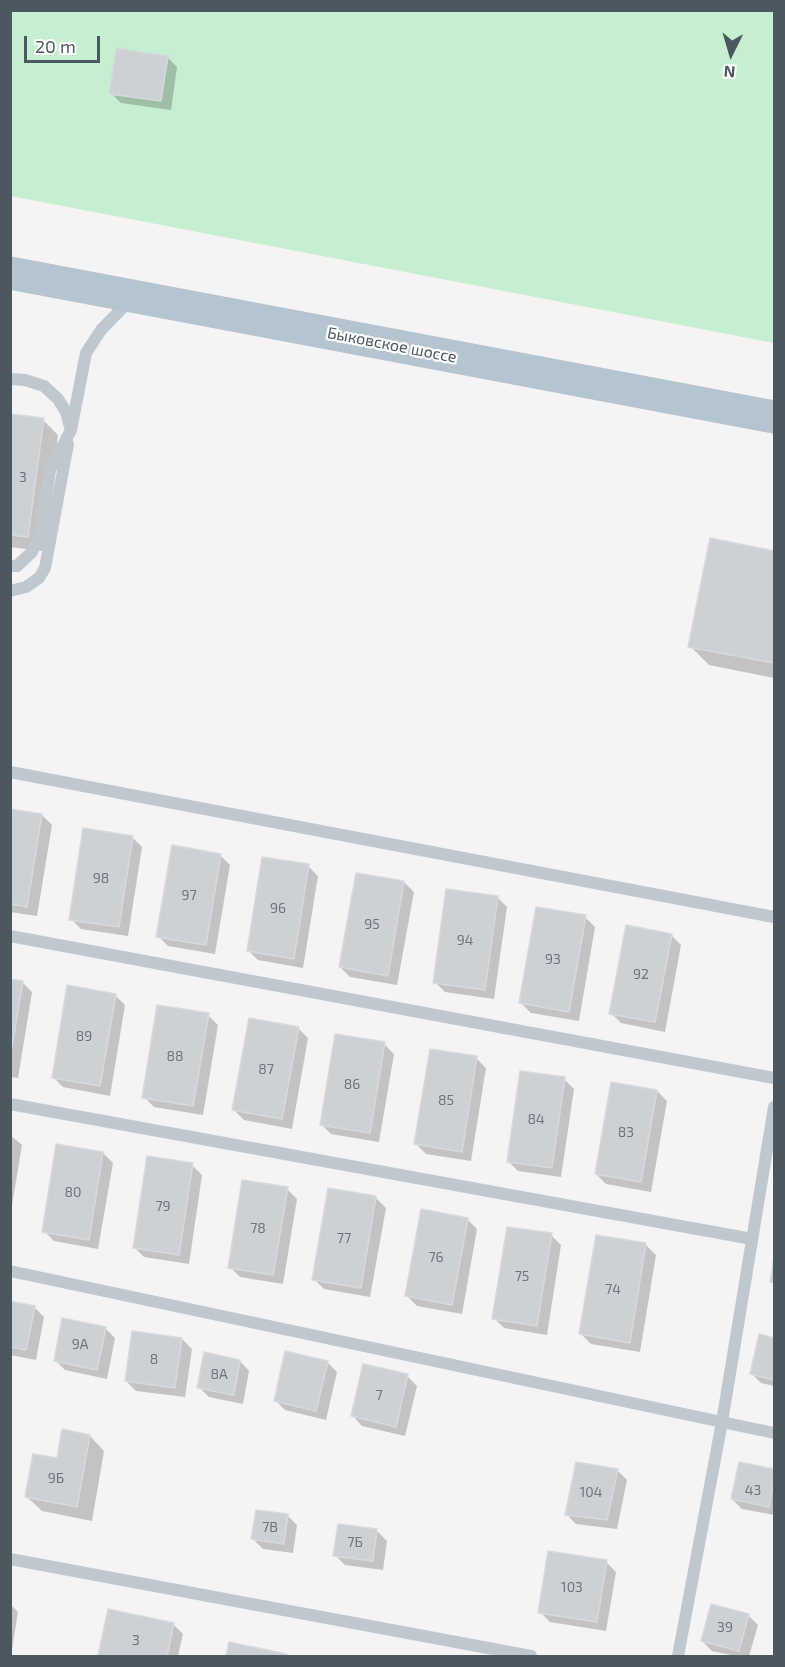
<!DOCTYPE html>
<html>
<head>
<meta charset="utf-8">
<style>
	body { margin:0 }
	#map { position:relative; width:785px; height:1667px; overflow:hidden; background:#f5f3f3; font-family:"Exo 2",sans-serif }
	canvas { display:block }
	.frame { position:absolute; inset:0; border:12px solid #4b585f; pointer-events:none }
	.north { position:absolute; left:701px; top:24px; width:60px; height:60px; -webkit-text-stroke:4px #fff; paint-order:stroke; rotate:185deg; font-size:16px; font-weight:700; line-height:24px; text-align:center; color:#4b585f }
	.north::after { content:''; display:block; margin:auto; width:21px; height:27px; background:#4b585f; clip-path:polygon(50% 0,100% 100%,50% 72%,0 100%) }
	.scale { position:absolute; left:24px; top:36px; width:76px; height:27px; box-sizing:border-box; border:3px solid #4b585f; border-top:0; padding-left:8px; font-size:18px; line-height:21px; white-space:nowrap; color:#4b585f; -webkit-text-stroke:4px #fff; paint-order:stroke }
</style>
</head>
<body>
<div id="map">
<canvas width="785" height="1667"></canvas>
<div class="frame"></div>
<div class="north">N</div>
<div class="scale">20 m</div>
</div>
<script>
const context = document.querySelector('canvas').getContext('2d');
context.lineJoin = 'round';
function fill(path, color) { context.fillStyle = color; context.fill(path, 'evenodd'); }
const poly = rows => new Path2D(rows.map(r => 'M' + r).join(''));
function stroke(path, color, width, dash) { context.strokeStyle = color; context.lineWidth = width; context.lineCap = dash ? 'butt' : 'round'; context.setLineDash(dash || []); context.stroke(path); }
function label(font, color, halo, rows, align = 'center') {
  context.font = font + ' "Exo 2",sans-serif'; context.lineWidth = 4.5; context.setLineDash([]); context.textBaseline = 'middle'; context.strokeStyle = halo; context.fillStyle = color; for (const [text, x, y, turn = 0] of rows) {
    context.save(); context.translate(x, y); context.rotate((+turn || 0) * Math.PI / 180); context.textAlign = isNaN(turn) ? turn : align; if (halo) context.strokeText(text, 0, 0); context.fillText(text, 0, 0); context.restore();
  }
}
fill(poly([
	[10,11,774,11,774,343,11,196]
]), '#c6eed0');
fill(poly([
	[167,57,177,67,171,110,121,103,111,93],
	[10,416,43,420,58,435,43,551,10,547],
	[711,540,774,552,774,678,709,665,690,646],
	[10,810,42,815,52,825,37,916,10,912],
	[132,837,142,847,128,936,81,929,71,919],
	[220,855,230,865,215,954,168,946,158,936],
	[308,866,318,876,303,968,258,960,248,950],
	[357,874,404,882,414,892,397,985,350,977,340,967],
	[497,897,507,907,494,999,445,992,435,982],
	[585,917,595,927,579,1021,531,1013,521,1003],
	[671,935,681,945,665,1032,621,1023,611,1013],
	[10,980,22,982,32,992,18,1078,10,1077],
	[115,995,125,1005,110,1096,63,1087,53,1077],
	[208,1015,218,1025,203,1115,154,1107,144,1097],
	[298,1028,308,1038,292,1129,244,1120,234,1110],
	[384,1044,394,1054,379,1142,331,1134,321,1124],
	[476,1058,486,1068,471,1161,426,1154,416,1144],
	[564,1079,574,1089,561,1177,518,1171,508,1161],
	[657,1091,667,1101,651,1192,606,1184,596,1174],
	[10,1135,22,1145,10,1217],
	[103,1153,113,1163,98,1249,54,1241,44,1231],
	[192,1165,202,1175,189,1264,144,1257,134,1247],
	[287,1189,297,1199,283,1284,240,1277,230,1267],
	[376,1198,386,1208,370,1297,324,1289,314,1279],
	[467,1219,477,1229,462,1314,417,1306,407,1296],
	[551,1235,561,1245,547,1335,504,1328,494,1318],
	[597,1237,646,1245,656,1255,640,1352,591,1344,581,1334],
	[10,1303,34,1307,44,1317,36,1360,10,1355],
	[105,1328,115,1338,107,1379,65,1370,55,1360],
	[760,1336,774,1339,774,1386,761,1383,751,1373],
	[182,1339,192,1349,185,1397,136,1391,126,1381],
	[240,1361,249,1371,243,1404,209,1397,199,1387],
	[327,1362,337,1372,326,1420,285,1410,275,1400],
	[407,1376,417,1386,405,1436,362,1426,353,1416],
	[90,1436,104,1451,92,1521,42,1511,27,1497],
	[740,1464,774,1471,774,1515,742,1509,732,1499],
	[617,1470,627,1480,617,1529,576,1524,566,1514],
	[287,1515,297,1525,293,1553,263,1549,253,1539],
	[377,1531,387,1541,383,1570,345,1565,335,1555],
	[606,1562,616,1572,606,1631,550,1622,540,1612],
	[10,1604,18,1612,11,1656,10,1656],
	[109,1611,173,1624,183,1634,178,1656,100,1656],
	[748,1615,758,1625,749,1656,735,1656,712,1651,702,1641],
	[230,1644,286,1655,287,1656,227,1656]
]), '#0003');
const building = poly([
	[116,48,168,56,161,101,109,94,116,48],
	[10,414,44,418,28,537,10,535,10,414],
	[710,538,774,551,774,663,688,647,710,538],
	[10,809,42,814,27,907,10,904,10,809],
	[83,828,133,836,119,927,69,920,83,828],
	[172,845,221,854,206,945,156,937,172,845],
	[262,857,309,864,294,959,247,951,262,857],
	[356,873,404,881,388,976,339,967,356,873],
	[446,889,498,896,485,990,433,983,446,889],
	[536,907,586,915,569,1012,519,1003,536,907],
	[626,925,672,934,655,1022,609,1014,626,925],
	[10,979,23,981,10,1058,10,979],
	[67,985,116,994,100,1086,52,1078,67,985],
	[157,1005,209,1013,193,1106,142,1098,157,1005],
	[249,1018,299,1027,282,1119,232,1110,249,1018],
	[335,1034,385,1042,370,1133,320,1125,335,1034],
	[430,1049,477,1056,462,1152,414,1144,430,1049],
	[520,1071,565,1077,552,1168,507,1162,520,1071],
	[611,1082,657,1090,641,1182,595,1174,611,1082],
	[56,1144,103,1152,89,1240,42,1232,56,1144],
	[147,1156,193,1163,179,1255,133,1248,147,1156],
	[242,1180,288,1187,273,1275,228,1268,242,1180],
	[328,1188,376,1196,361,1288,312,1280,328,1188],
	[421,1209,468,1218,452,1305,405,1296,421,1209],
	[507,1227,552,1233,537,1326,492,1319,507,1227],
	[596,1235,646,1243,630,1343,579,1334,596,1235],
	[774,1258,774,1283,770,1282,774,1258],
	[10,1301,35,1306,26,1350,10,1347,10,1301],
	[62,1318,106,1327,97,1370,54,1361,62,1318],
	[132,1331,182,1338,175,1388,125,1381,132,1331],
	[759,1334,774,1338,774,1380,750,1374,759,1334],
	[285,1351,328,1361,316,1411,274,1401,285,1351],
	[204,1352,240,1360,234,1395,197,1388,204,1352],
	[363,1364,408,1374,396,1427,351,1416,363,1364],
	[62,1429,90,1435,77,1507,25,1497,33,1454,57,1458,62,1429],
	[576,1462,618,1469,607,1520,565,1515,576,1462],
	[739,1462,774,1469,774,1480,769,1507,731,1499,739,1462],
	[256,1510,288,1514,284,1544,251,1539,256,1510],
	[338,1524,377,1529,373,1561,333,1556,338,1524],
	[548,1551,607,1560,597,1622,538,1613,548,1551],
	[711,1604,749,1614,739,1651,701,1641,711,1604],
	[108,1609,174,1623,167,1656,98,1656,108,1609],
	[229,1642,287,1654,286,1656,226,1656,229,1642]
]);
fill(building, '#cdd0d4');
stroke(building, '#d7dadd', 1.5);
stroke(poly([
	[10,379,25,380,44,386,58,399,66,412,70,427],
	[10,566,17,566,32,552,41,531,50,470,71,430,86,353,101,330,131,299],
	[10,591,26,587,39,578,45,568,68,444],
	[10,772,774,917],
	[10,936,774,1078],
	[10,1104,752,1239],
	[10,1271,722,1422,774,1107],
	[10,1559,531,1656],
	[678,1656,722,1422,774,1433]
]), '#bfc8ce', 12);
stroke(poly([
	[10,273,774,417]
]), '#b5c5cf', 33);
label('14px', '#6c767c', null, [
	["3",23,477],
	["98",101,878],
	["97",189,895],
	["96",278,908],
	["95",372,924],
	["94",465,940],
	["93",553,959],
	["92",641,974],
	["89",84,1036],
	["88",175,1056],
	["87",266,1069],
	["86",352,1084],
	["85",446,1100],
	["84",536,1119],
	["83",626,1132],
	["80",73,1192],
	["79",163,1206],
	["78",258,1228],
	["77",344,1238],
	["76",436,1257],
	["75",522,1276],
	["74",613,1289],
	["9А",80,1344],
	["8",154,1359],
	["8А",219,1374],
	["7",379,1395],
	["9Б",56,1478],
	["43",753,1490],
	["104",591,1492],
	["7В",270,1527],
	["7Б",355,1542],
	["103",572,1587],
	["39",725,1627],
	["3",136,1640]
]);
label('16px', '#4b585f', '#fff', [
	["Быковское шоссе",392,345,11]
]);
</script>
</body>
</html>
